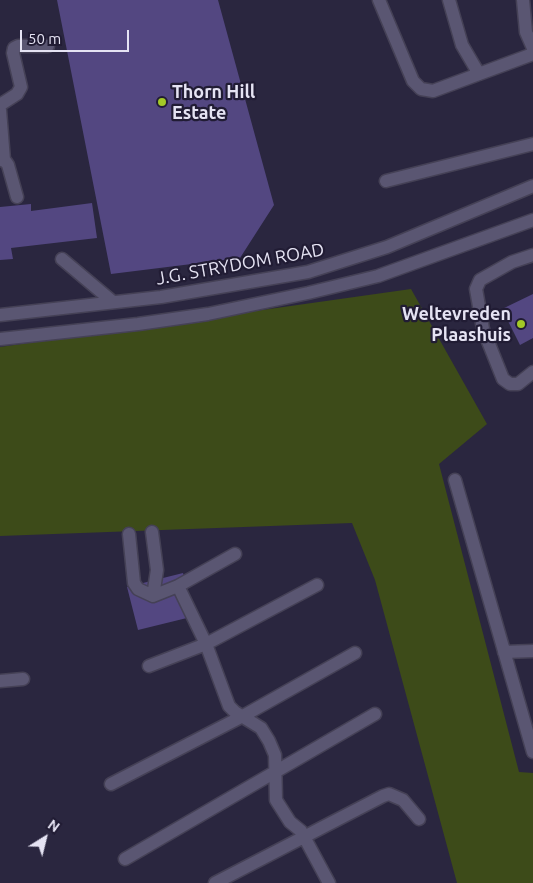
<!DOCTYPE html>
<html>
<head>
<meta charset="utf-8">
<style>
	body { margin:0 }
	#map { position:relative; width:533px; height:883px; overflow:hidden; background:#2a263f; font-family:Ubuntu,sans-serif }
	canvas { display:block }
	.north { position:absolute; left:20px; top:813px; width:50px; height:50px; -webkit-text-stroke:4px #211c34; paint-order:stroke; rotate:36deg; font-size:14px; font-weight:700; line-height:20px; text-align:center; color:#e5e3f3 }
	.north::after { content:''; display:block; margin:auto; width:18px; height:22px; background:#e5e3f3; clip-path:polygon(50% 0,100% 100%,50% 72%,0 100%) }
	.scale { position:absolute; left:20px; top:30px; width:109px; height:22px; box-sizing:border-box; border:2px solid #e5e3f3; border-top:0; padding-left:6px; font-size:15px; line-height:18px; white-space:nowrap; color:#e5e3f3; -webkit-text-stroke:4px #211c34; paint-order:stroke }
</style>
</head>
<body>
<div id="map">
<canvas width="533" height="883"></canvas>
<div class="north">N</div>
<div class="scale">50 m</div>
</div>
<script>
const context = document.querySelector('canvas').getContext('2d');
context.lineJoin = 'round';
function fill(path, color) { context.fillStyle = color; context.fill(path, 'evenodd'); }
const poly = rows => new Path2D(rows.map(r => 'M' + r).join(''));
function stroke(path, color, width, dash) { context.strokeStyle = color; context.lineWidth = width; context.lineCap = dash ? 'butt' : 'round'; context.setLineDash(dash || []); context.stroke(path); }
function label(font, color, halo, rows, align = 'center') {
  context.font = font + ' Ubuntu,sans-serif'; context.lineWidth = 4.5; context.setLineDash([]); context.textBaseline = 'middle'; context.strokeStyle = halo; context.fillStyle = color; for (const [text, x, y, turn = 0] of rows) {
    context.save(); context.translate(x, y); context.rotate((+turn || 0) * Math.PI / 180); context.textAlign = isNaN(turn) ? turn : align; if (halo) context.strokeText(text, 0, 0); context.fillText(text, 0, 0); context.restore();
  }
}
fill(poly([
	[411,289,487,424,439,464,519,772,533,773,533,883,457,883,375,580,352,523,0,536,0,347]
]), '#3d4b19');
fill(poly([
	[57,0,218,0,274,205,240,258,111,274],
	[92,203,97,238,11,248,13,259,0,260,0,207,31,204,31,211],
	[533,294,533,338,520,345,502,309],
	[183,573,195,616,138,630,127,587]
]), '#534781');
const minor = poly([
	[379,0,413,81,421,89,433,91,533,54],
	[449,0,462,45,479,74],
	[523,0,526,32,533,48],
	[0,105,17,94,21,87,13,53,14,48,18,46,48,46],
	[0,110,4,160],
	[0,159,6,162,8,165,17,197],
	[386,181,533,144],
	[533,255,512,262,480,280,476,289,483,329,503,379,510,384,518,384,533,372],
	[62,259,113,302],
	[0,315,161,297,308,272,387,247,533,186],
	[0,339,138,324,208,314,308,293,378,276,533,220],
	[455,480,533,752],
	[152,532,157,570,153,596],
	[129,534,134,583,138,589,153,596,178,586,235,554],
	[178,586,206,644,229,706,235,712,261,728,269,741,275,755,276,800,290,822,301,831,329,883],
	[504,652,533,651],
	[149,666,206,644,317,585],
	[0,681,23,679],
	[111,784,243,716,355,653],
	[125,859,375,714],
	[215,883,383,796,389,794,403,800,419,819]
]);
stroke(minor, '#454156', 15);
stroke(minor, '#5a5672', 12);
for (const [x, y, r, color] of [
	[162,102,5,"#a3c927"],
	[521,324,5,"#a3c927"]
]) { const dot = new Path2D(); dot.arc(x, y, r, 0, 2 * Math.PI); context.fillStyle = color; context.fill(dot); stroke(dot, '#211c34', 2); }
label('bold 18px', '#e5e3f3', '#211c34', [
	["Thorn Hill",172,92],
	["Estate",172,113],
	["Weltevreden",511,314,"right"],
	["Plaashuis",511,335,"right"]
], 'left');
label('18px', '#e5e3f3', '#211c34', [
	["J.G. STRYDOM ROAD",240,264,-10]
]);
</script>
</body>
</html>
